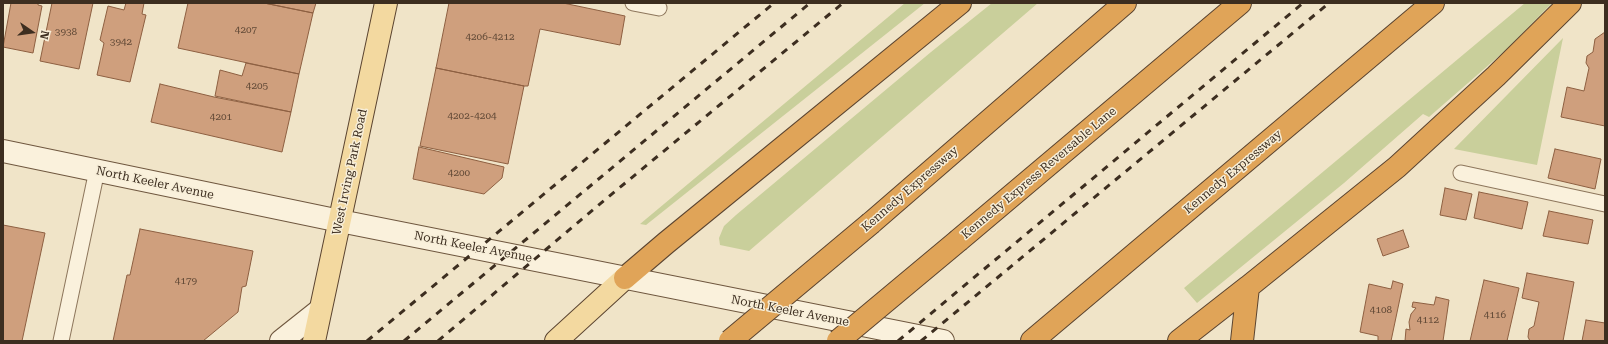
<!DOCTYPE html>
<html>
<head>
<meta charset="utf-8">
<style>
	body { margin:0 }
	#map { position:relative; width:1608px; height:344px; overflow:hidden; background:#f0e4c8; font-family:"Roboto Serif",serif }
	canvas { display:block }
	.frame { position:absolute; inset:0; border:4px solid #3d2e20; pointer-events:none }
	.north { position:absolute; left:12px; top:12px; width:40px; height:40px; -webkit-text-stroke:3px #f7eed8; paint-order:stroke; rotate:103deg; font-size:11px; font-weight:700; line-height:16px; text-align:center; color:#3d2e20 }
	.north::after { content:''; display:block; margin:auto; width:14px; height:18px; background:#3d2e20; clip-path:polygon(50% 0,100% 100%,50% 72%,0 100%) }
</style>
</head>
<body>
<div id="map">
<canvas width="1608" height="344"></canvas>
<div class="frame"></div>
<div class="north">N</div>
</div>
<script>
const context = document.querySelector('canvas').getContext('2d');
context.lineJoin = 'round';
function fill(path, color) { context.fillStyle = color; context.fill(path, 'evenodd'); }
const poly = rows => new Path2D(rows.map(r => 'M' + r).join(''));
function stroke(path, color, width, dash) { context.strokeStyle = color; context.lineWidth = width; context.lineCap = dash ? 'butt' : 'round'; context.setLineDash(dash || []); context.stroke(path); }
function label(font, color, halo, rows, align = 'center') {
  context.font = font + ' "Roboto Serif",serif'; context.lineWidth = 3; context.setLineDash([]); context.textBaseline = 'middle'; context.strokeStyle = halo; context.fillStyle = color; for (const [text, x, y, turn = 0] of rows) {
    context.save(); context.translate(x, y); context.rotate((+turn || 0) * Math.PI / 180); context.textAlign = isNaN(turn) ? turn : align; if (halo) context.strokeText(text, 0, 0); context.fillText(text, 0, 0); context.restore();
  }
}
fill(poly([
	[905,3,925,3,646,225,640,224],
	[992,3,1038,3,749,251,720,245,719,238,724,226,736,215,931,52],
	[1525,3,1552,3,1507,49,1429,117,1423,114,1344,183,1197,303,1184,288],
	[1563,38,1537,165,1454,149]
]), '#c9cf9b');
const building = poly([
	[11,3,38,3,38,5,42,6,33,53,3,47,11,3],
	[52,3,93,3,79,69,40,61,52,3],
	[126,3,144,3,142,14,146,15,130,82,97,75,104,43,100,40,108,6,124,10,126,3],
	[188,3,264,3,313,13,299,74,178,48,188,3],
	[264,3,316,3,313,13,264,3],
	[449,3,563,3,625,16,620,45,540,29,528,86,524,86,436,68,449,3],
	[1605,32,1605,126,1561,117,1567,87,1584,91,1589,68,1586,63,1587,56,1593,52,1595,39,1605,32],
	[246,63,299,74,291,112,215,96,220,70,242,76,246,63],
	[436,68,524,86,508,164,420,146,436,68],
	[160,84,214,97,291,112,282,152,151,122,160,84],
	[419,147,504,167,502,178,484,194,413,179,419,147],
	[1555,149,1601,159,1595,189,1548,178,1555,149],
	[1445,188,1472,194,1466,220,1440,215,1445,188],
	[1479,192,1528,202,1522,229,1474,218,1479,192],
	[1549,211,1593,220,1588,244,1543,236,1549,211],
	[3,225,45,233,22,341,3,341,3,225],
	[140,229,253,251,246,286,242,287,238,312,203,341,113,341,127,275,130,275,140,229],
	[1403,230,1409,247,1383,256,1377,239,1403,230],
	[1527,273,1574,282,1563,341,1530,341,1528,337,1529,329,1534,326,1539,302,1522,298,1527,273],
	[1484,280,1519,288,1507,341,1470,341,1484,280],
	[1393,281,1403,284,1391,341,1378,341,1378,336,1360,332,1369,284,1391,289,1393,281],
	[1436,297,1449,300,1443,341,1405,341,1406,329,1410,330,1409,322,1411,314,1416,308,1412,307,1413,302,1434,305,1436,297],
	[1586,320,1605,323,1605,341,1582,341,1586,320]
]);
fill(building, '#cf9f7d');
stroke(building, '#8d5f41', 1);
const lane = poly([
	[633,3,659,8],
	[1461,173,1605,204],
	[61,341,97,170]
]);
const secondary = poly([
	[3,151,340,221,943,341],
	[281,341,320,310]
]);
const primary = poly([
	[314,341,386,3],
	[556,341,625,278]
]);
const highway = poly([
	[871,223,1125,3],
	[959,240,1240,3],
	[625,278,666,243,960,3],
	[1032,341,1433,3],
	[1179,341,1248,287],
	[1242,341,1248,287,1397,167,1496,76,1570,3]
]);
stroke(lane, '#8d765c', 17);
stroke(secondary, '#6f573f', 24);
stroke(primary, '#5b4430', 24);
stroke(highway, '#5b4430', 24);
stroke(lane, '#faf1dc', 15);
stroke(secondary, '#faf1dc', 22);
stroke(primary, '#f3d9a0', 22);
stroke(highway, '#e0a458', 22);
stroke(poly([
	[367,341,774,3],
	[404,341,810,3],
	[438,341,595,208,843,3],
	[898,341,1303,3],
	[921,341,1329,3]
]), '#3d2e20', 3, [7, 7]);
const highwayBridge = poly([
	[730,341,871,223],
	[838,341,959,240]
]);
stroke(highwayBridge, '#5b4430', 24, []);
stroke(highwayBridge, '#e0a458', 22);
label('10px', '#624a37', null, [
	["4207",246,30],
	["3938",66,32],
	["4206-4212",490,37],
	["3942",121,42],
	["4205",257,86],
	["4202-4204",472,116],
	["4201",221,117],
	["4200",459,173],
	["4179",186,281],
	["4108",1381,310],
	["4116",1495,315],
	["4112",1428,320]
]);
label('12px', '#3d2e20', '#f7eed8', [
	["West Irving Park Road",350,172,-78],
	["Kennedy Expressway",1233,172,-40],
	["Kennedy Express Reversable Lane",1039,173,-40],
	["North Keeler Avenue",155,183,12],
	["Kennedy Expressway",910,189,-41],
	["North Keeler Avenue",473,247,11],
	["North Keeler Avenue",790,311,11]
]);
</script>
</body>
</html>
